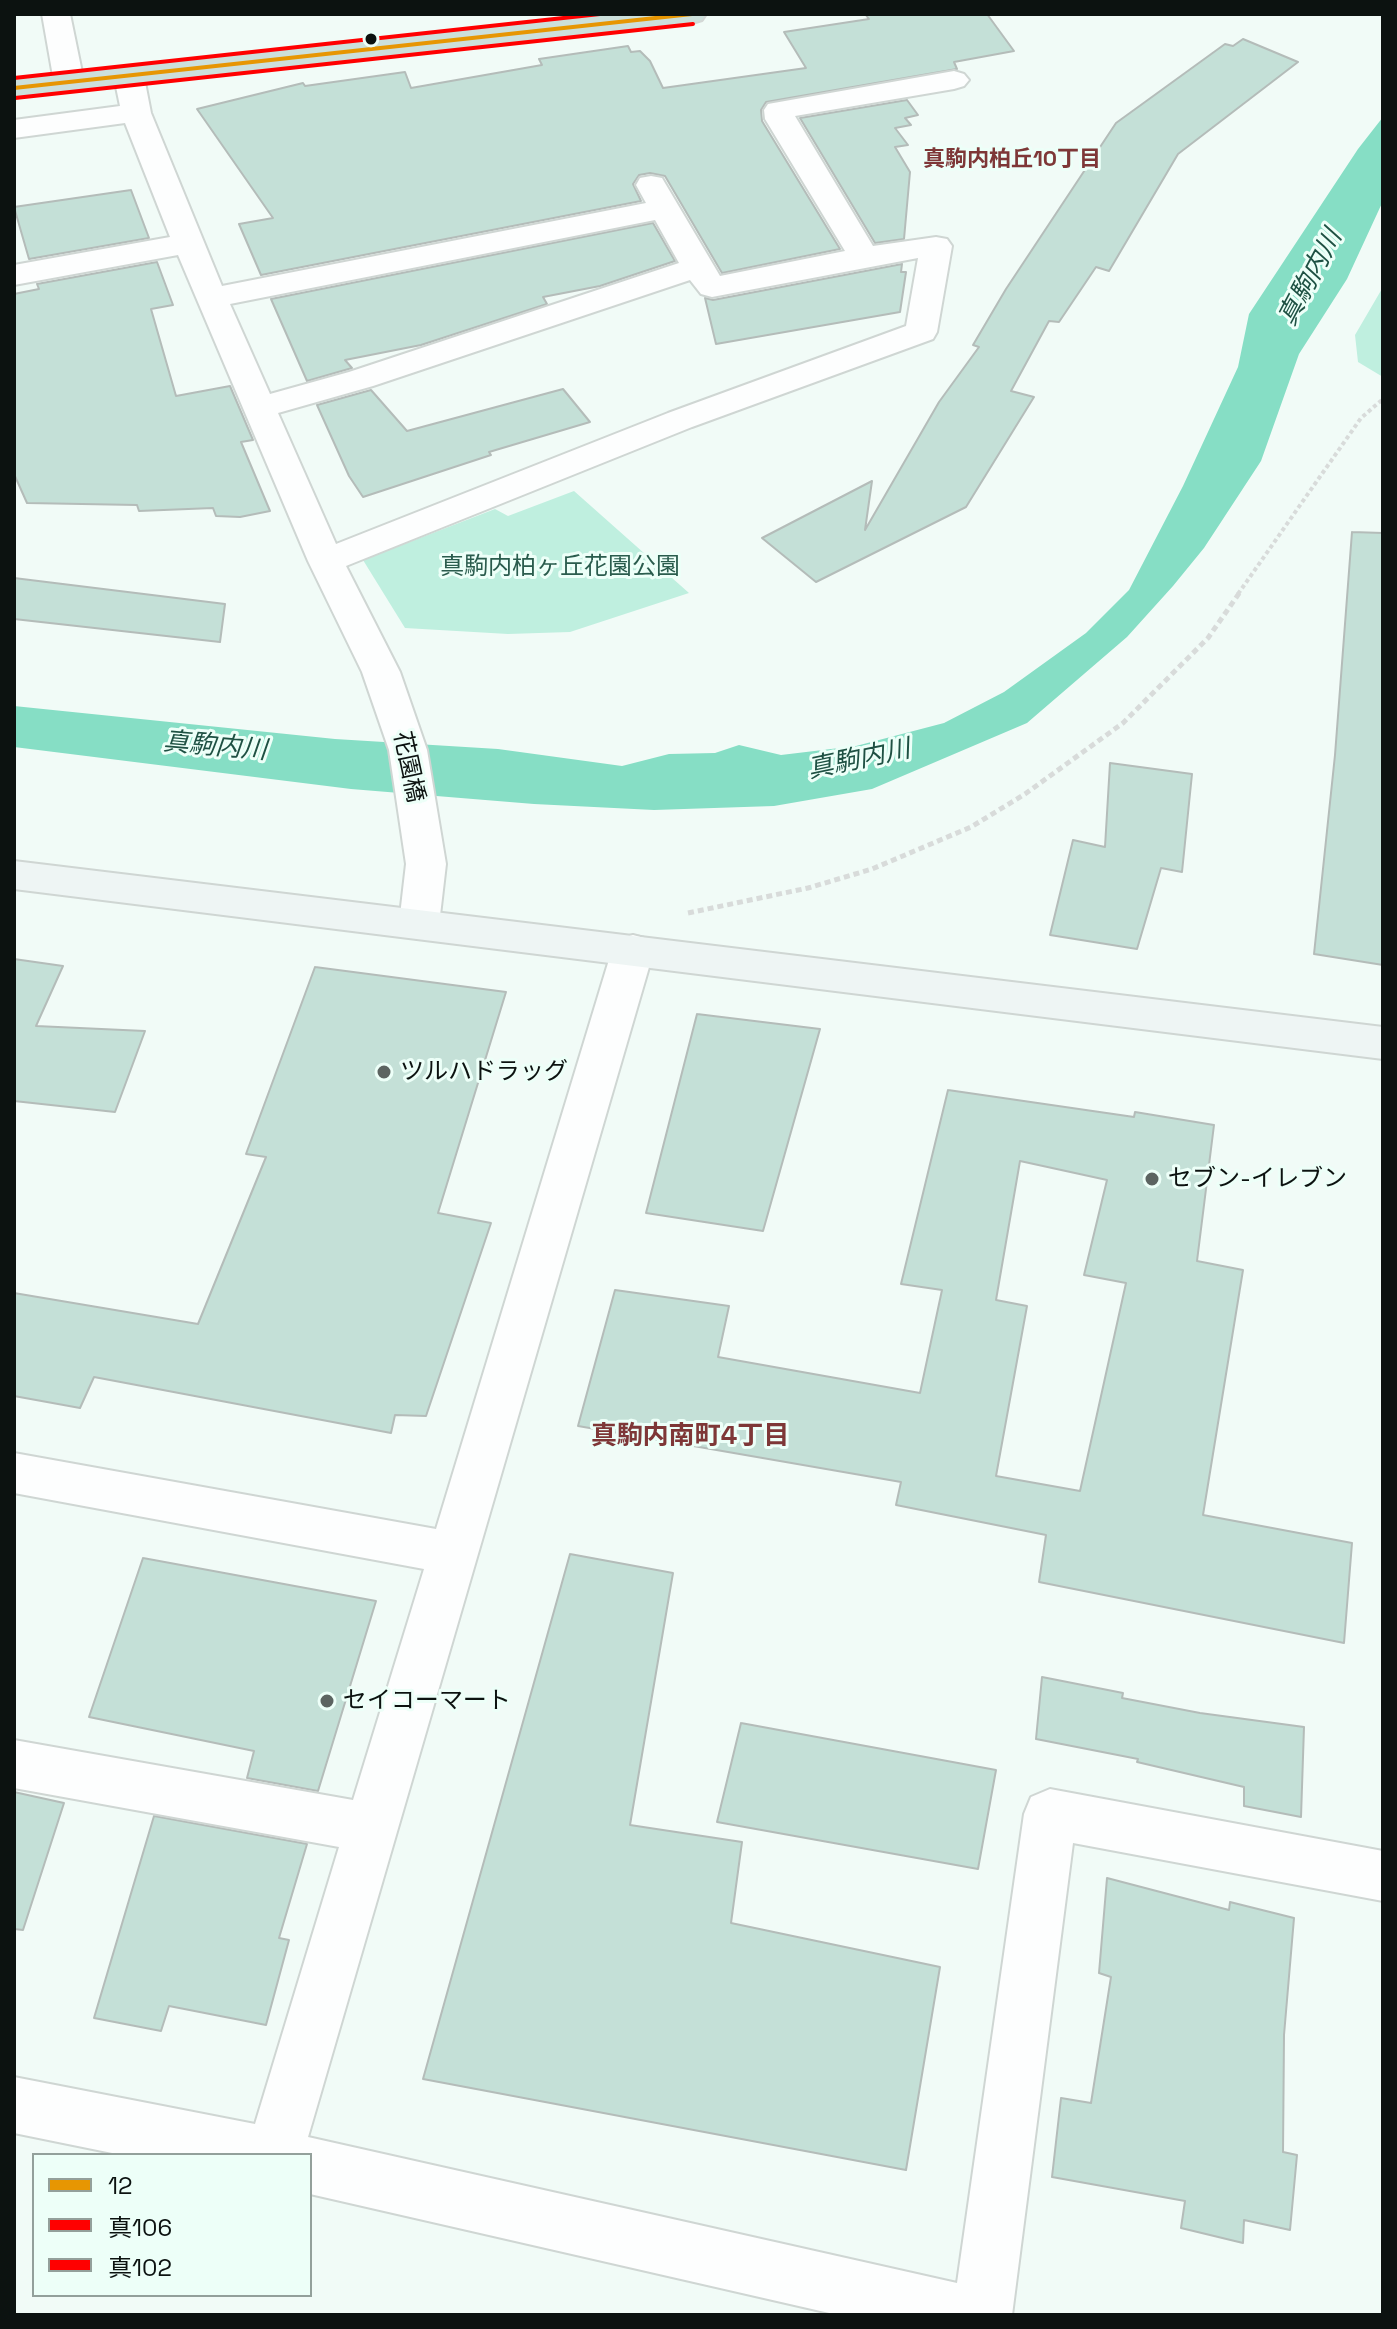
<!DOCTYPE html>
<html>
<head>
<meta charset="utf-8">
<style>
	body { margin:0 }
	#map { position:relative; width:1397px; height:2329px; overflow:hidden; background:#f1fbf7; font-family:"Space Grotesk","Noto Sans JP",sans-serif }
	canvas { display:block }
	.frame { position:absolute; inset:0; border:16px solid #0c1210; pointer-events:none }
	.legend { position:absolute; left:32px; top:2153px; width:280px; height:144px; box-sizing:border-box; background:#edfff8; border:2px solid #93a09b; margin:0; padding:10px 14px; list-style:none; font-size:24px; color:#0c1210 }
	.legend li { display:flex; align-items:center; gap:16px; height:40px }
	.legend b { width:40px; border:2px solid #93a09b }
</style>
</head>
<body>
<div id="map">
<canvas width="1397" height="2329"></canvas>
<div class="frame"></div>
<ul class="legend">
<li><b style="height:10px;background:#e79602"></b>12</li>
<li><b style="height:10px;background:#f00"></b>真106</li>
<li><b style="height:10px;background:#f00"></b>真102</li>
</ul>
</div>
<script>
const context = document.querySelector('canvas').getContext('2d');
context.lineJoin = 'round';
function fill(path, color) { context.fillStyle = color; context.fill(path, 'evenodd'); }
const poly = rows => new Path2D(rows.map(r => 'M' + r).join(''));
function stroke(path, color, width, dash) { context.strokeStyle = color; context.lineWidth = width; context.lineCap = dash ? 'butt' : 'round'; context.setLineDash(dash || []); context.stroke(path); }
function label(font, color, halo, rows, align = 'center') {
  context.font = font + ' "Space Grotesk","Noto Sans JP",sans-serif'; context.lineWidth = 6; context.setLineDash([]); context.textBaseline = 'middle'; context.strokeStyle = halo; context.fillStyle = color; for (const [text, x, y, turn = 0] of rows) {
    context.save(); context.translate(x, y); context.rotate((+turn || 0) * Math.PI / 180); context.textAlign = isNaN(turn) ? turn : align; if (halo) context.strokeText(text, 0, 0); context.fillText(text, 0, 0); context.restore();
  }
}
fill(poly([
	[1383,287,1383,377,1358,362,1355,335],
	[574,491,689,593,570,632,508,634,405,628,363,560,495,509,508,516]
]), '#bfefdf');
fill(poly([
	[1383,117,1383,201,1347,279,1299,354,1261,461,1204,548,1173,586,1127,637,1027,723,872,789,774,806,654,810,534,804,351,789,14,747,14,706,335,739,498,749,622,766,669,754,715,753,739,745,781,755,856,746,944,723,1004,692,1086,633,1129,590,1183,486,1238,367,1249,314,1358,149]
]), '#86dec5');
const building = poly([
	[865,14,987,14,1014,51,954,62,957,69,766,102,761,110,762,121,840,249,722,273,665,176,650,173,639,175,633,184,641,201,261,275,239,224,273,218,197,109,303,83,305,86,405,72,411,88,542,65,539,59,628,46,631,52,640,51,650,61,663,88,806,68,784,32,869,19,865,14],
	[1243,39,1298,62,1178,154,1109,271,1096,267,1059,322,1049,321,1011,391,1034,397,966,507,816,582,762,538,872,481,865,530,939,402,979,347,973,345,1006,289,1116,123,1225,44,1233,46,1243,39],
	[907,100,918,115,905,118,911,125,895,128,908,145,895,147,910,172,904,239,875,243,800,118,907,100],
	[131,190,149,238,29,259,14,207,131,190],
	[653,223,675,261,600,286,543,297,547,304,421,345,345,360,352,368,307,381,271,299,653,223],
	[157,262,173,305,151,309,176,396,230,386,253,440,241,442,270,511,240,517,216,516,213,508,139,511,137,505,27,503,14,474,14,294,39,289,37,284,157,262],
	[902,264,901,272,906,272,900,312,716,344,705,298,713,300,902,264],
	[563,389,590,422,489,452,491,455,363,497,349,476,317,405,371,390,407,431,563,389],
	[1352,532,1383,533,1383,965,1314,954,1335,755,1352,532],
	[14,578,225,604,220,642,14,619,14,578],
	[1110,763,1192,774,1182,872,1161,868,1137,949,1050,935,1073,840,1105,847,1110,763],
	[14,959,63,966,36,1026,145,1031,115,1112,14,1101,14,959],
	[315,967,506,992,438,1213,491,1223,426,1416,395,1415,391,1433,94,1377,80,1408,14,1396,14,1293,198,1324,266,1157,246,1154,315,967],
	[697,1014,820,1029,763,1231,646,1213,697,1014],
	[948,1090,1134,1117,1135,1112,1214,1125,1197,1261,1243,1270,1203,1515,1352,1543,1344,1643,1039,1582,1046,1535,896,1505,901,1482,578,1426,615,1290,729,1306,718,1357,920,1393,942,1290,901,1284,948,1090],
	[1020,1161,1107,1180,1084,1275,1126,1283,1080,1491,996,1476,1027,1306,996,1300,1020,1161],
	[570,1554,673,1573,630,1825,742,1842,731,1923,940,1967,906,2170,423,2079,570,1554],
	[143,1558,376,1601,318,1791,247,1778,254,1751,89,1717,143,1558],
	[1042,1677,1123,1693,1122,1698,1200,1713,1304,1727,1301,1817,1244,1806,1244,1787,1137,1762,1138,1759,1036,1739,1042,1677],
	[741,1723,996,1770,978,1869,717,1822,741,1723],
	[14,1792,64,1803,23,1930,14,1929,14,1792],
	[154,1816,307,1844,279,1938,289,1940,266,2025,169,2006,161,2031,94,2018,154,1816],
	[1107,1878,1229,1910,1230,1902,1294,1918,1284,2035,1283,2152,1297,2155,1290,2230,1244,2220,1243,2243,1181,2228,1185,2201,1052,2177,1061,2098,1091,2103,1111,1977,1099,1973,1107,1878]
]);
fill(building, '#c4e0d7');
stroke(building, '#b4bcb9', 2);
const street = poly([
	[42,14,70,14,84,82,79,88,69,91,59,88,54,82,42,14],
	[129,68,139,71,144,77,151,113,222,286,646,203,636,185,640,178,651,176,662,178,720,276,845,251,765,119,764,110,768,104,954,71,964,74,969,80,964,86,954,89,795,116,873,246,936,237,947,239,952,246,937,332,933,339,692,427,346,566,400,672,427,750,446,864,439,924,433,934,419,939,405,934,399,924,406,864,389,750,362,672,308,561,178,255,14,285,14,265,170,237,125,123,14,138,14,120,120,106,114,77,119,71,129,68],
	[655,220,679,263,349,372,270,394,230,304,655,220],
	[918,258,906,326,668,413,336,544,278,413,373,386,690,280,701,294,712,297,918,258],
	[633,935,648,939,654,950,308,2137,957,2283,1024,1814,1031,1797,1050,1789,1383,1851,1383,1901,1073,1843,1012,2315,838,2315,310,2194,310,2155,122,2155,14,2133,14,2077,255,2124,339,1847,14,1788,14,1740,353,1800,424,1569,14,1493,14,1453,436,1529,612,950,618,939,633,935]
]);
const secondary = poly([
	[14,861,1383,1027,1383,1059,14,889,14,861]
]);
const highway = poly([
	[613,14,706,14,702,20,692,23,14,97,14,79,613,14]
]);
stroke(street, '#cfd6d3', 4);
stroke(secondary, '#cfd6d3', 4);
stroke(highway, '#d3d7d5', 4);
stroke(poly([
	[1238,594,1361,418,1383,399]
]), '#d8dbda', 4, [4, 3]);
stroke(poly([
	[688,913,808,888,872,869,971,827,1025,794,1123,723,1208,638,1240,592]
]), '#d8dbda', 5, [6, 4]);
fill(street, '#fdfefe');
fill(secondary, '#eef5f4');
fill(highway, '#cce0db');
stroke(poly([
	[14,88,692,14]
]), '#e79602', 4);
stroke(poly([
	[15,98,693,24]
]), '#f00', 4);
stroke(poly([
	[14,78,600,14]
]), '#f00', 4);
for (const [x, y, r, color] of [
	[371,39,7,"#0c1210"],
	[384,1072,8,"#5c6461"],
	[1152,1179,8,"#5c6461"],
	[327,1701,8,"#5c6461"]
]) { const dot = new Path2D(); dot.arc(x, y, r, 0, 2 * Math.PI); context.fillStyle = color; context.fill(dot); stroke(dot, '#edfff8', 3); }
label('bold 22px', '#7e3737', '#edfff8', [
	["真駒内柏丘10丁目",1012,160]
]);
label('24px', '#2a5c4d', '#edfff8', [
	["真駒内柏ヶ丘花園公園",560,567]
]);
label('24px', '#0c1210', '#edfff8', [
	["花園橋",408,767,78]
]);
label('24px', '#0c1210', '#edfff8', [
	["ツルハドラッグ",400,1072],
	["セブン-イレブン",1168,1179],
	["セイコーマート",343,1701]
], 'left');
label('italic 26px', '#1e5143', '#edfff8', [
	["真駒内川",1311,278,-62],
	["真駒内川",215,747,5],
	["真駒内川",859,760,-12]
]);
label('bold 26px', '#7e3737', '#edfff8', [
	["真駒内南町4丁目",690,1437]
]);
</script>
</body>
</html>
